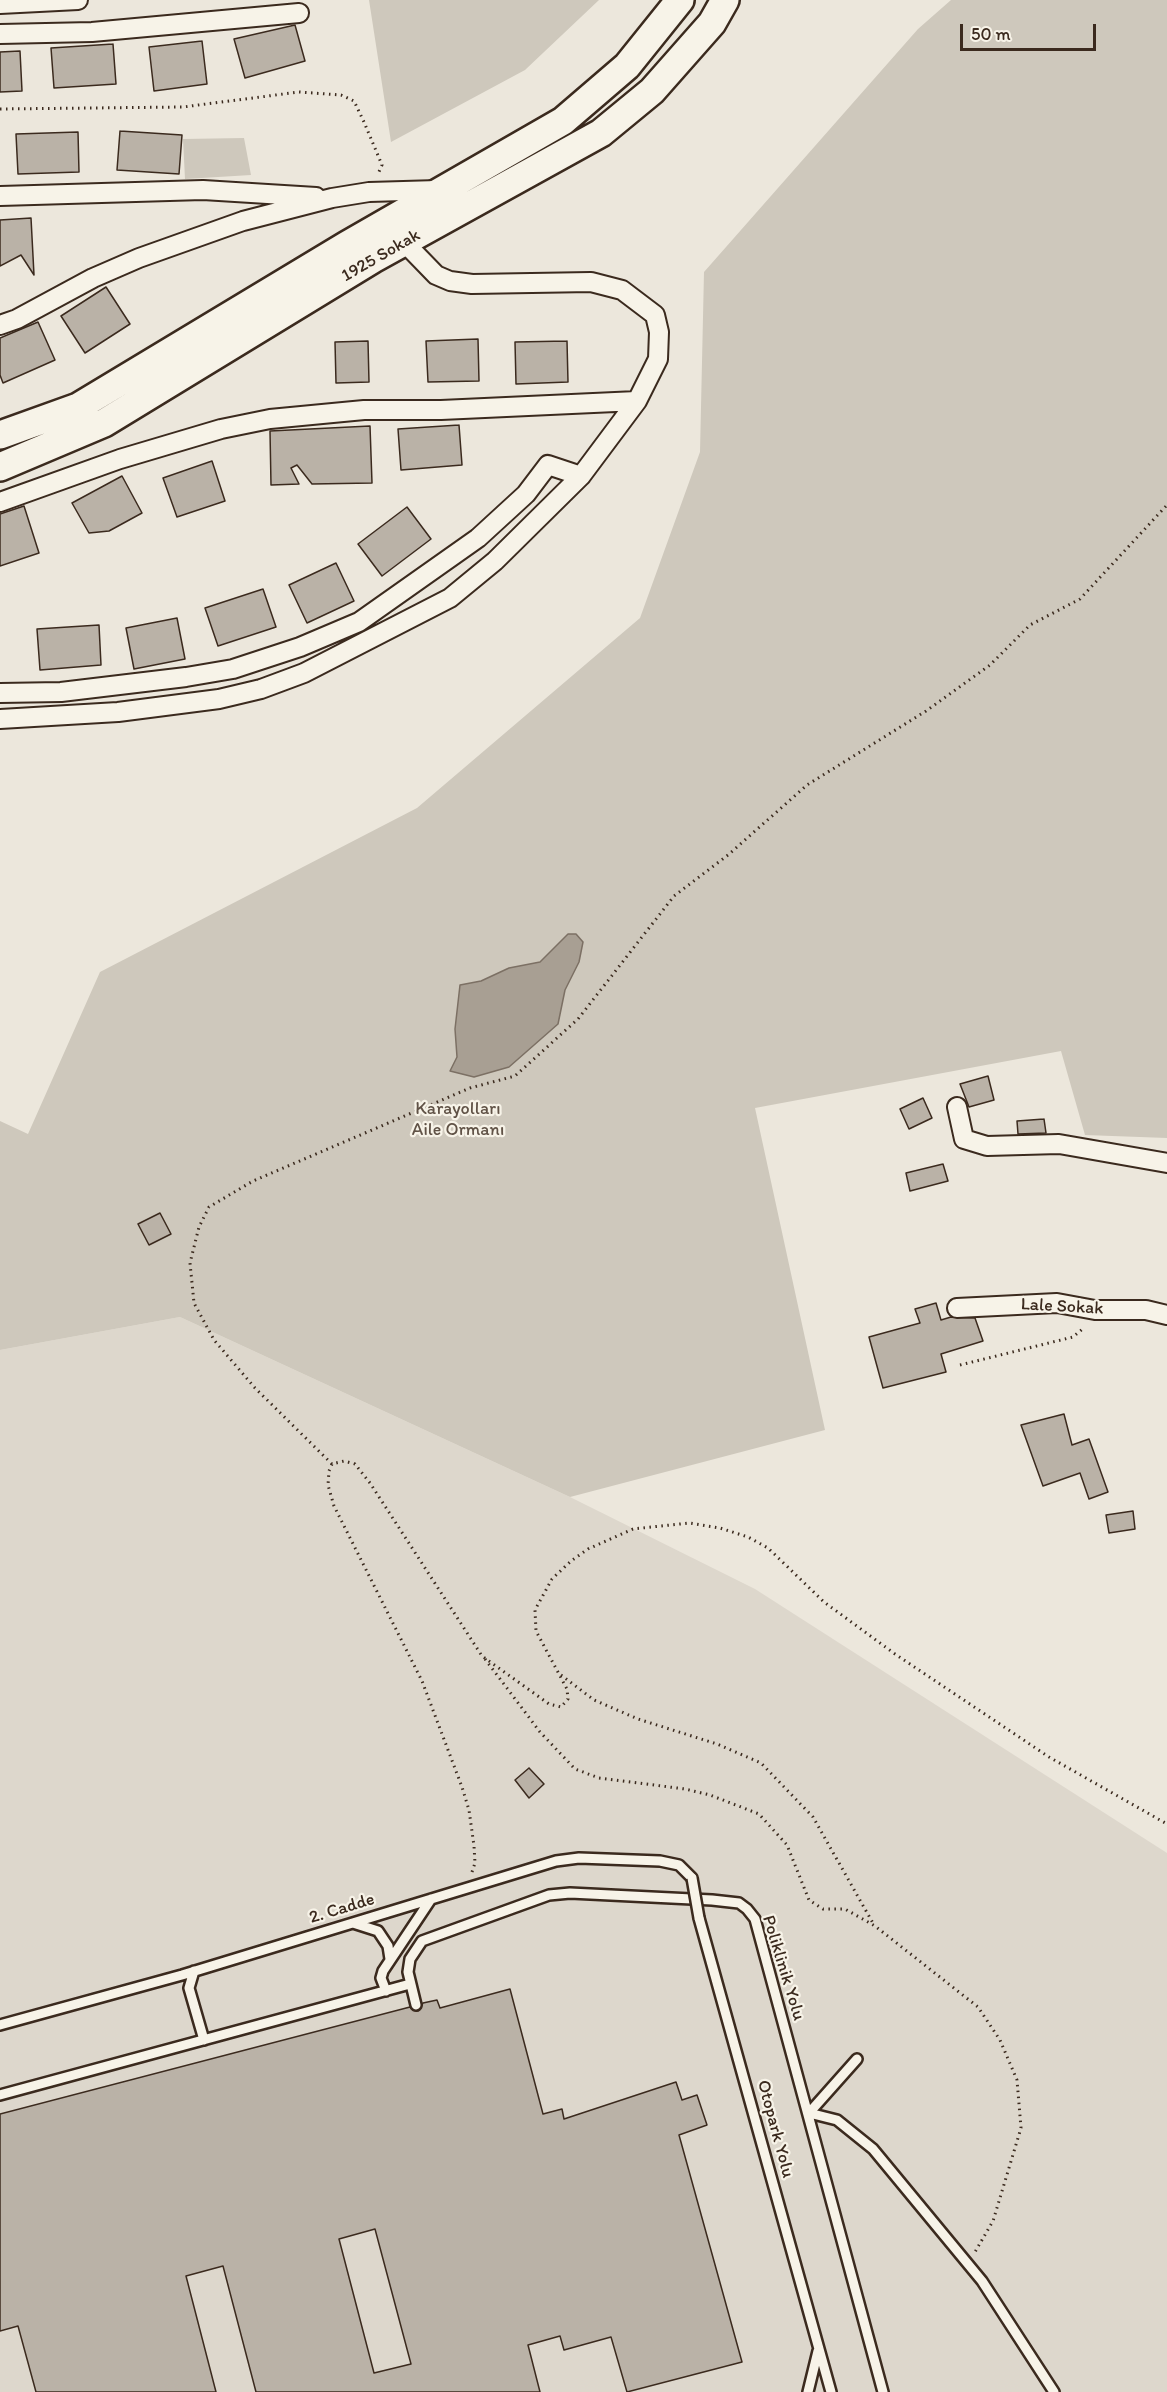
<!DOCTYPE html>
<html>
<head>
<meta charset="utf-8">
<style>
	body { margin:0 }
	#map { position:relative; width:1167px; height:2392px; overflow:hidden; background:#ece7dc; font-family:Itim,sans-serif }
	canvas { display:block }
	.scale { position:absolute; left:960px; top:24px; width:136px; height:27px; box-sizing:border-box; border:3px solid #3b2a1e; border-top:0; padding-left:8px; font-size:18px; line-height:21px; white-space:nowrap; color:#3b2a1e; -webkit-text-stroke:4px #f7f3e8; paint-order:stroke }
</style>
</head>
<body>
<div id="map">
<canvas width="1167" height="2392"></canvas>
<div class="scale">50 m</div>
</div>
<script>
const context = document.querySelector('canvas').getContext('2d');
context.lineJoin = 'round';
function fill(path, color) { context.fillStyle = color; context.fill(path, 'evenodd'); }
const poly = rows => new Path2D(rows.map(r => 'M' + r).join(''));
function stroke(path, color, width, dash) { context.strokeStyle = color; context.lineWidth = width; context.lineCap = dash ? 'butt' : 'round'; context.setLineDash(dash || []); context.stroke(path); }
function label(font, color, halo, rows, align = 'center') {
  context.font = font + ' Itim,sans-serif'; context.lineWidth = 4.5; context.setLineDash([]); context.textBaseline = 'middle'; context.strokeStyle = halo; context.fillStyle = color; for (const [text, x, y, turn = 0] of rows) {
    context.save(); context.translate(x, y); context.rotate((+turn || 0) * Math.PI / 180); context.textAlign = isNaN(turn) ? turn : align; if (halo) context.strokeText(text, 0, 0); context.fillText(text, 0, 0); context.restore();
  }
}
fill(poly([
	[180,1317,570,1497,755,1589,1167,1853,1167,2392,0,2392,0,1350]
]), '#ddd7cc');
fill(poly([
	[369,0,599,0,525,70,391,142],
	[951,0,1167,0,1167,1138,1085,1135,1061,1051,755,1108,825,1430,570,1497,180,1317,0,1350,0,1121,28,1134,100,972,417,808,640,618,700,452,704,272,918,29],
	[244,138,251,175,185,179,183,139]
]), '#cec8bc');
const water = poly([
	[568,934,576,934,583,942,579,962,565,990,558,1024,509,1067,474,1077,450,1071,457,1057,455,1029,460,985,481,981,509,968,540,962,568,934]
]);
fill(water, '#a89f93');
stroke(water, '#7c7064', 1.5);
const building = poly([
	[295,25,305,61,245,78,234,39,295,25],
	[202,41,207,84,154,91,149,47,202,41],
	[113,44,116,84,54,88,51,48,113,44],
	[20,51,22,91,0,92,0,52,20,51],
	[120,131,182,135,179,174,117,170,120,131],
	[78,132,79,172,18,174,16,134,78,132],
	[31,218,34,275,21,255,0,266,0,220,31,218],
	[106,287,130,324,85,353,61,316,106,287],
	[38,322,55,360,3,383,0,375,0,338,38,322],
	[478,339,479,381,428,382,426,341,478,339],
	[368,341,369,382,336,383,335,342,368,341],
	[567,341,568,382,516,384,515,342,567,341],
	[459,425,462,465,401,470,398,429,459,425],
	[370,426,372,483,312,484,297,465,291,468,299,484,271,485,270,431,370,426],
	[212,461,225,501,177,517,163,478,212,461],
	[122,476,142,513,109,531,89,533,72,503,122,476],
	[24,506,39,553,0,566,0,514,24,506],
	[407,507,431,539,382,576,358,544,407,507],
	[336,563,354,601,307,623,289,585,336,563],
	[263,589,276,627,218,646,205,608,263,589],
	[177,618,185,659,134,669,126,628,177,618],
	[99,625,101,665,40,670,37,629,99,625],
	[988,1076,994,1100,969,1107,960,1084,988,1076],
	[923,1098,932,1118,909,1129,900,1109,923,1098],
	[1044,1119,1046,1133,1018,1134,1017,1121,1044,1119],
	[943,1164,948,1181,910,1191,906,1173,943,1164],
	[160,1213,171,1234,149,1245,138,1224,160,1213],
	[936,1303,941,1320,951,1317,975,1318,983,1341,941,1354,946,1372,883,1388,869,1337,920,1323,915,1309,936,1303],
	[1064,1414,1072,1445,1089,1439,1108,1492,1089,1499,1080,1473,1043,1486,1021,1425,1064,1414],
	[1133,1511,1135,1529,1109,1533,1106,1515,1133,1511],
	[529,1768,544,1784,529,1798,515,1780,529,1768],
	[510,1989,543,2114,562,2109,564,2119,676,2082,682,2100,697,2095,707,2125,679,2135,742,2362,627,2392,611,2337,564,2350,560,2336,528,2345,540,2392,256,2392,223,2266,186,2276,216,2392,36,2392,18,2326,0,2331,0,2114,410,2007,418,2011,423,2003,437,2000,440,2008,510,1989],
	[375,2229,411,2364,374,2373,339,2239,375,2229]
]);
fill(building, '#bab2a7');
stroke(building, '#3b2a1e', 1.5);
const lane = poly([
	[699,1918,831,2392],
	[353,1923,378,1931,388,1946,390,1959],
	[194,1971,189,1988,204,2040],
	[386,1991,381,1978,383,1971,431,1899],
	[416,2005,408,1972,410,1959,422,1941,549,1895,570,1893,712,1900,739,1903,747,1909,755,1919,883,2392],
	[0,2025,182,1975,556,1861,579,1858,660,1861,679,1865,692,1878],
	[857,2059,809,2113,837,2120,873,2149,982,2281,1054,2392],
	[0,2095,410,1984],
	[808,2392,818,2351]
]);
const street = poly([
	[0,4,78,0],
	[0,34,92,32,299,13],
	[0,196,203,190,316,197],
	[0,325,17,319,93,278,139,258,243,221,332,198,369,192,438,190],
	[0,502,120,459,221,429,270,419,364,410,441,410,637,401],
	[0,693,61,692,186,677,233,669,300,647,359,622,478,538,526,494,548,465,581,476],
	[0,719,118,712,219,699,261,689,304,673,450,598,495,561,581,476,637,401,658,359,659,332,655,315,622,290,591,282,472,284,450,281,436,275,404,242],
	[957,1107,964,1139,987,1146,1059,1144,1167,1163],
	[957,1308,1057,1303,1095,1310,1146,1310,1167,1315]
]);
const secondary = poly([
	[0,435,78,407,347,245,563,121,627,66,680,0],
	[0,467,104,423,373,259,601,133,652,91,712,23,725,0]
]);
stroke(lane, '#3b2a1e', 14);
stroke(street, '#3b2a1e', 22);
stroke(secondary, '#3b2a1e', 32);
stroke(poly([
	[0,109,183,107,299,92,341,95,354,101,364,122,382,165,378,174],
	[960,1365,1073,1337,1085,1327],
	[332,1464,255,1388,214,1340,194,1303,190,1263,199,1227,209,1207,253,1181,470,1088,515,1076,578,1019,674,896,728,855,807,785,926,711,990,665,1030,625,1080,599,1167,505],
	[485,1659,540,1732,575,1769,599,1778,685,1789,710,1795,759,1814,787,1845,809,1900,823,1909,845,1909,875,1926,978,2007,1000,2040,1017,2080,1021,2128,993,2221,975,2252],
	[561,1675,594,1700,638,1719,717,1744,761,1763,813,1817,874,1925],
	[472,1872,475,1863,474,1846,469,1810,462,1787,422,1681,334,1506,328,1485,329,1471,332,1464,344,1461,355,1464,370,1483,482,1656,549,1704,561,1707,568,1699,567,1689,536,1631,535,1610,552,1579,571,1561,588,1549,633,1529,689,1523,720,1528,748,1537,768,1548,824,1602,895,1654,1049,1757,1167,1824]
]), '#3b2a1e', 3, [1.5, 4.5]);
stroke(lane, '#f7f3e8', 9);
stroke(street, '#f7f3e8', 18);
stroke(secondary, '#f7f3e8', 27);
const laneBridge = poly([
	[692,1878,699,1918]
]);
stroke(laneBridge, '#3b2a1e', 14, []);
stroke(laneBridge, '#f7f3e8', 9);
label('18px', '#3b2a1e', '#f7f3e8', [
	["1925 Sokak",381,256,-30],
	["Lale Sokak",1062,1307,3],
	["2. Cadde",342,1909,-17],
	["Poliklinik Yolu",783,1968,73],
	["Otopark Yolu",775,2129,75]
]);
label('18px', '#605246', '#f7f3e8', [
	["Karayolları",458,1109],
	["Aile Ormanı",458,1130]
]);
</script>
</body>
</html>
